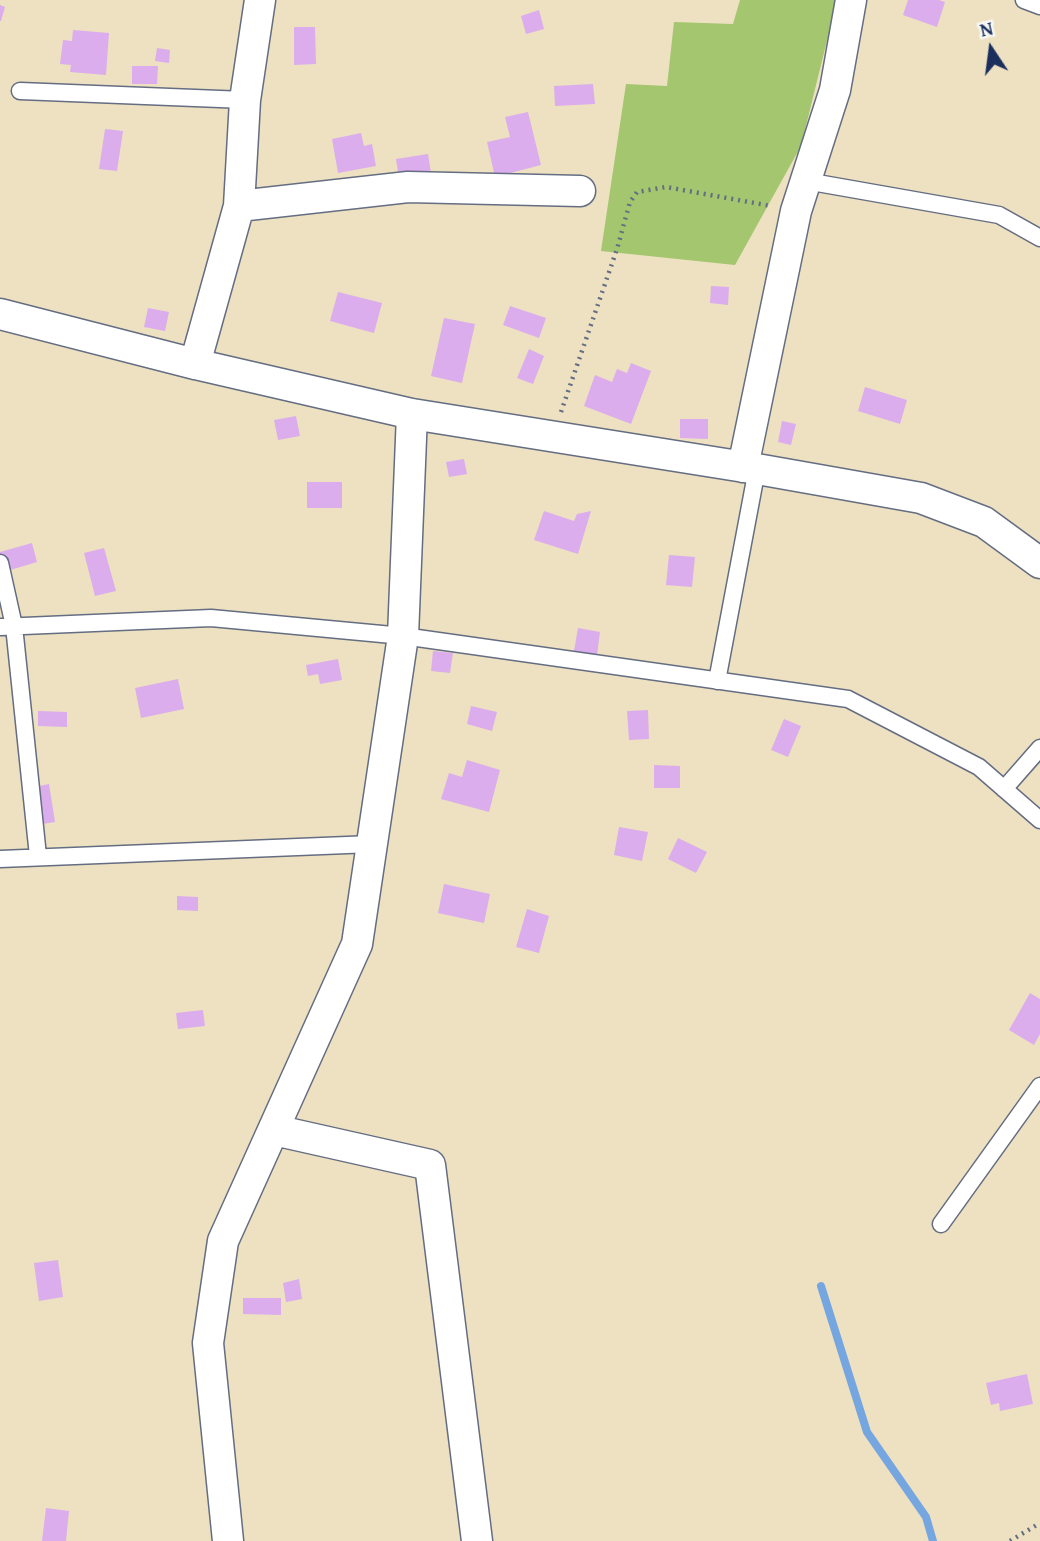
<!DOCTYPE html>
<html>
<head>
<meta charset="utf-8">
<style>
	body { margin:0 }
	#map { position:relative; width:1040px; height:1541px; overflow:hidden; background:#ede1c2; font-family:"Gentium Book Plus",serif }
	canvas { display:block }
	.north { position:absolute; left:956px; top:14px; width:70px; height:70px; -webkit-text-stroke:5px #f6f6f2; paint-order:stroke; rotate:347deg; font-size:19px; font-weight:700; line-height:28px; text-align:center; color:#1b2f5e }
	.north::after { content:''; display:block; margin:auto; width:24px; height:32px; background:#1b2f5e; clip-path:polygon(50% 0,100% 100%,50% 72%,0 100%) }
</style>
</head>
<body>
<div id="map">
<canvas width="1040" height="1541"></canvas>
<div class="north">N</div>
</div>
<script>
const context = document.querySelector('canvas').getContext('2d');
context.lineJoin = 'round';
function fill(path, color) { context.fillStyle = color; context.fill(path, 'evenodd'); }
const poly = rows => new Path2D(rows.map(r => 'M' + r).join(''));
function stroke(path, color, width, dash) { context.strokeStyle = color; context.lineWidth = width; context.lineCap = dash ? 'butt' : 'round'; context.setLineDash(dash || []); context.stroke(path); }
fill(poly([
	[740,0,837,0,801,146,735,265,601,251,626,84,667,86,674,22,733,24]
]), '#a3c66f');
stroke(poly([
	[821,1286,867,1432,926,1517,933,1541]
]), '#76a6e0', 8);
fill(poly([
	[908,0,939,0,945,2,937,27,903,15],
	[0,5,5,7,1,21,0,21],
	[539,10,544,29,526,34,521,16],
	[294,27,315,27,316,64,294,65],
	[73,30,109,33,106,75,70,72,71,65,60,64,63,40,72,41],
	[157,48,170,50,169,63,155,61],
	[132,66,158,66,157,84,132,84],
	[593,84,595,104,555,106,554,86],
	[528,112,541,165,495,177,487,142,510,137,505,117],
	[105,129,123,131,117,171,99,169],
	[361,133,364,146,372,144,376,166,338,173,332,139],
	[428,154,431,173,399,178,396,159],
	[711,286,729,287,728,305,710,303],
	[338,292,382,303,374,333,330,321],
	[510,306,546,318,539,338,503,325],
	[148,308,169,312,165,331,144,327],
	[444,318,475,324,462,383,431,376],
	[529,349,544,356,533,384,517,378],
	[631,363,651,371,631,424,584,406,595,375,612,382,617,369,627,373],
	[865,387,907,400,900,424,858,411],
	[296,416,300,436,278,440,274,420],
	[680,419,708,419,708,439,680,438],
	[782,421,796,424,791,445,778,442],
	[464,459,467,474,449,477,446,462],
	[307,482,342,482,342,508,307,508],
	[544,511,574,521,577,514,591,511,578,554,534,540],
	[32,543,37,562,0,573,0,552],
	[104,548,116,591,95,596,84,553],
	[669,555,695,557,692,587,666,585],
	[578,628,600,632,597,655,574,651],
	[433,651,453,653,450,673,431,671],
	[338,659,342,680,320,684,318,674,308,676,306,665],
	[178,679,184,709,141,718,135,688],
	[471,706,497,712,492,731,467,724],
	[648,710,649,739,629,740,627,711],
	[38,711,67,712,67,727,38,726],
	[784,719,801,726,788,757,771,750],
	[467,760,500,770,489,812,441,799,449,773,462,777],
	[654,765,680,766,680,788,654,788],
	[49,784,55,822,36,825,30,788],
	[619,827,648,832,642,861,614,855],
	[678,838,707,852,696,873,668,859],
	[444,884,490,894,484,923,438,913],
	[177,896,198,897,198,911,177,910],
	[527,909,549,916,539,953,516,947],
	[1030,993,1040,999,1040,1034,1034,1045,1009,1030],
	[203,1010,205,1026,178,1029,176,1013],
	[58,1260,63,1297,39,1301,34,1263],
	[299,1279,302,1299,286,1302,283,1283],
	[243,1298,281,1298,281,1315,243,1314],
	[1027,1374,1033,1404,1000,1411,999,1403,991,1405,986,1383],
	[46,1508,69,1511,66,1541,42,1541]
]), '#dbadec');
const lane = poly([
	[1024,0,1040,6],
	[20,91,245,100],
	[806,181,999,215,1040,238],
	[0,563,14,626,38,856],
	[0,627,211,618,403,636,848,699,979,767,1040,820],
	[717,681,757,469],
	[1004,789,1040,748],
	[0,859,372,844],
	[941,1224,1040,1086]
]);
const street = poly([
	[239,206,408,187,580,191],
	[0,314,195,364,412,414,757,469,921,498,984,522,1040,563],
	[195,364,239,206,245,100,260,0],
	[743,467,796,211,835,90,851,0],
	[274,1130,430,1165,477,1541],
	[228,1541,208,1343,223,1241,357,944,403,636,412,414]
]);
stroke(lane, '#646d81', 19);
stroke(street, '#646d81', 33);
stroke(poly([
	[561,412,617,249,630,202,637,192,666,187,771,206],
	[1010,1541,1040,1523]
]), '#646d81', 4.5, [2, 5]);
stroke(lane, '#fff', 16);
stroke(street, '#fff', 30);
</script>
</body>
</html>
